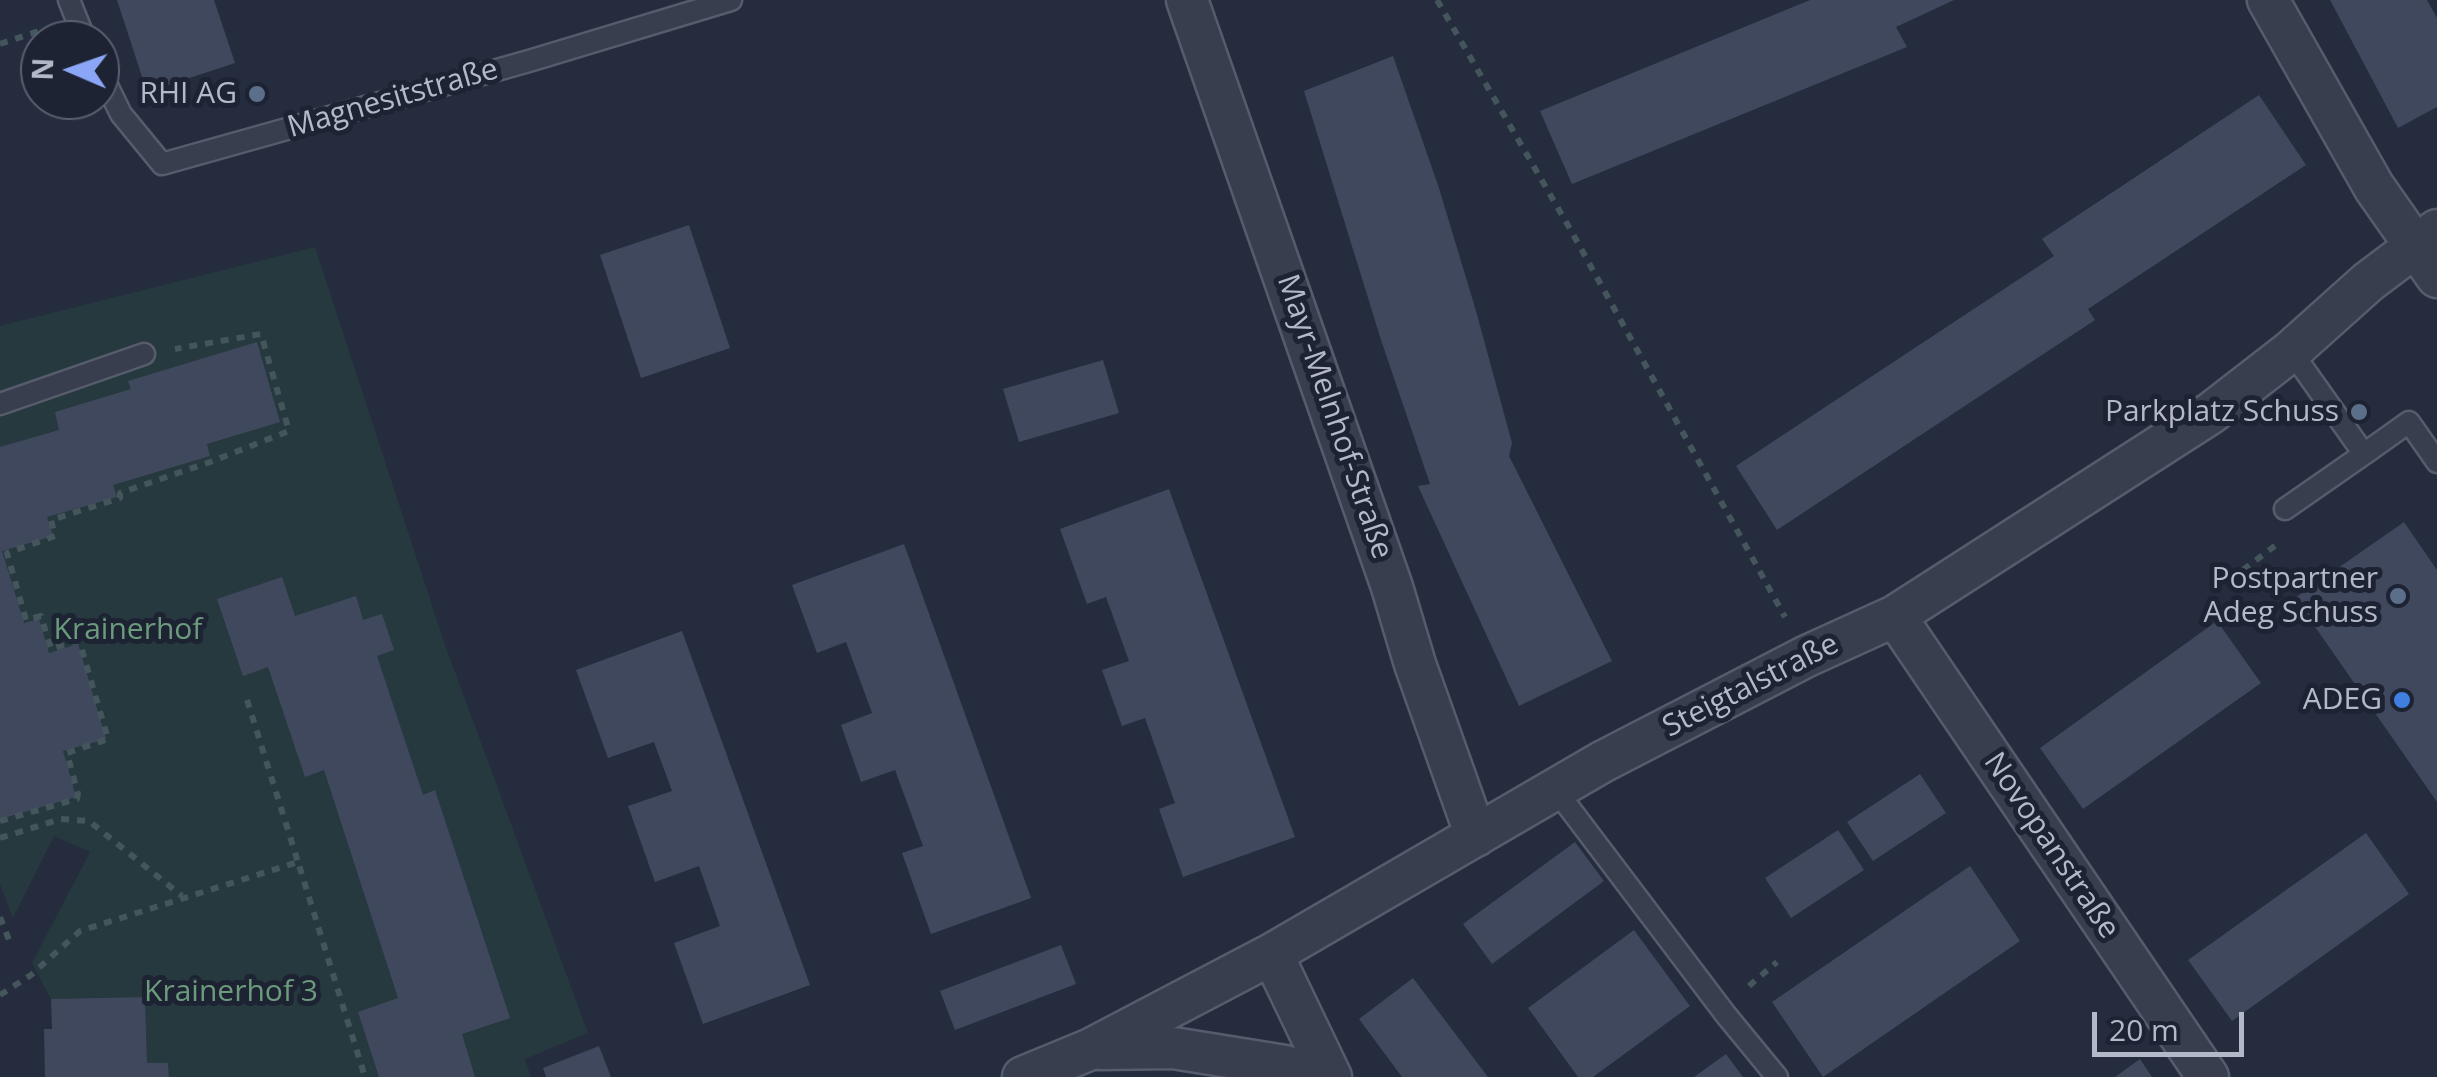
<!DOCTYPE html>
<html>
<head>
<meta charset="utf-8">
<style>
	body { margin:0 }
	#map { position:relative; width:2437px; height:1077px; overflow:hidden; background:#242c3e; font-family:"Open Sans",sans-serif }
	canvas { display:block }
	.north { position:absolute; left:20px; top:20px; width:100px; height:100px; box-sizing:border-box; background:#1d2333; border:2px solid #595f6f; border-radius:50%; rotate:272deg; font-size:28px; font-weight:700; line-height:40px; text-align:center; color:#b4b9c9 }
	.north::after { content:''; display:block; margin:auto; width:35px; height:45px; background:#8ba6f7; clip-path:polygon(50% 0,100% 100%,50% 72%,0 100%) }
	.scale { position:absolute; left:2092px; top:1012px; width:152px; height:45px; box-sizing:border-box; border:5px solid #b4b9c9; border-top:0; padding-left:12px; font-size:30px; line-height:35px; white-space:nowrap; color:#b4b9c9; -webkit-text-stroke:8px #1d2333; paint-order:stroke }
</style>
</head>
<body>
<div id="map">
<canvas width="2437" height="1077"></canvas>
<div class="north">N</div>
<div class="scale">20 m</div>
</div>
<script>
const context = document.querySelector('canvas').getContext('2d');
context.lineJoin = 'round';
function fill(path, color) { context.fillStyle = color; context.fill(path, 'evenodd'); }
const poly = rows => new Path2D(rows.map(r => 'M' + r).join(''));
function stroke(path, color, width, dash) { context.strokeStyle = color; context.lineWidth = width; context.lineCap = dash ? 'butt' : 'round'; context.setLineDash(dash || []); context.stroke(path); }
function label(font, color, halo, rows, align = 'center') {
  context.font = font + ' "Open Sans",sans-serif'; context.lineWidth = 10; context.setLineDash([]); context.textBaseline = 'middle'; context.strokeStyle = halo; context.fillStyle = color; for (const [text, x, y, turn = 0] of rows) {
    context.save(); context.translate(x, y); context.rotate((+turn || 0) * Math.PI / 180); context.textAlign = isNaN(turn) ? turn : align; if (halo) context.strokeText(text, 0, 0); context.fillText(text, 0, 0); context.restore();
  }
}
fill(poly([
	[315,247,444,642,588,1033,525,1059,531,1077,169,1077,168,1063,147,1063,145,997,51,999,32,963,90,852,54,836,13,918,0,884,0,326]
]), '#26393f');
fill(poly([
	[117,0,214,0,235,63,147,92],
	[1810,0,1954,0,1896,27,1907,47,1572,184,1540,111],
	[2330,0,2427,0,2437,18,2437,107,2398,128],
	[1393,56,1439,188,1476,311,1512,443,1509,456,1612,661,1519,706,1418,486,1430,484,1381,340,1304,91],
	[2259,95,2306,165,2088,309,2095,320,1777,530,1736,466,2054,256,2042,239],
	[689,225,730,348,641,378,600,255],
	[257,342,280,422,207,444,210,456,113,485,117,497,47,517,53,536,2,551,24,623,39,619,49,653,78,644,106,739,63,751,76,797,0,819,0,447,59,430,55,412,131,389,128,381],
	[1103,360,1119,413,1019,442,1003,389],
	[1169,489,1295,837,1183,877,1159,809,1175,803,1145,718,1122,726,1102,670,1129,661,1106,597,1087,604,1060,529],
	[2404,522,2437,570,2437,802,2295,598],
	[904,544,1031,898,931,934,902,853,923,846,895,770,861,782,841,725,872,713,846,642,817,653,792,585],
	[282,577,295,616,356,596,363,620,382,614,394,650,377,656,423,795,435,790,510,1018,462,1034,475,1077,379,1077,358,1012,398,998,324,770,305,777,268,667,243,676,217,599],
	[2217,621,2261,683,2083,809,2040,748],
	[682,631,810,985,703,1024,674,943,720,926,699,866,655,882,628,806,672,791,654,742,608,758,576,670],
	[1920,774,1946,813,1873,861,1847,822],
	[1838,830,1864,870,1791,918,1765,878],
	[2366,833,2409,894,2232,1021,2188,960],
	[1575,842,1604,881,1492,964,1463,924],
	[1970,866,2020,941,1823,1077,1772,1002],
	[1634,930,1690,1006,1593,1077,1578,1077,1528,1008],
	[1061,945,1076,984,955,1030,940,991],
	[1413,978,1488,1077,1402,1077,1359,1019],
	[145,997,147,1063,168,1063,169,1077,45,1077,44,1029,52,1029,51,999],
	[599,1046,611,1077,546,1077,543,1068],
	[1726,1054,1743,1077,1694,1077],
	[2140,1059,2152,1077,2115,1077]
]), '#40485e');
const service = poly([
	[69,0,85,40],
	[100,71,121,114,162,164,529,61,731,0],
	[2291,351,2364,454,2409,422,2437,462],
	[0,404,144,354],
	[2285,509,2364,454],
	[1555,789,1726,1015,1777,1077]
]);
const minor = poly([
	[1187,0,1392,587,1415,664,1476,836],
	[2268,0,2374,187,2437,277],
	[1895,616,2208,1077],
	[1272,954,1331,1077],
	[1100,1049,1173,1048,1285,1066,1314,1077],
	[1023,1077,1091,1049,1272,954,1602,762,1807,656,1895,616,2211,413,2291,351,2368,282,2437,230]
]);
stroke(service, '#565c6c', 25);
stroke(minor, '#565c6c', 45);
stroke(poly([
	[1437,0,1569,227,1785,617],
	[0,44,45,29],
	[2243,570,2276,545],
	[247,700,298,862],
	[0,821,77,799,78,794,67,753,108,739,80,643,76,641,51,649,41,616,26,620,7,553,55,536,51,520,120,498,120,493,210,462,289,431,261,334,175,349],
	[0,838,61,819,89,821,182,896],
	[0,917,11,945],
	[1749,986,1777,962],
	[0,995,31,975,80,931,298,862,365,1077]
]), '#44565c', 6, [8, 8]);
stroke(service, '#383e4e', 20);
stroke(minor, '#383e4e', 40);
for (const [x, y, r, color] of [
	[257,94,10,"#5c6f8a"],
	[2359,412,10,"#5c6f8a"],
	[2398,596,10,"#5c6f8a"],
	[2402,700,10,"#3f7fe0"]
]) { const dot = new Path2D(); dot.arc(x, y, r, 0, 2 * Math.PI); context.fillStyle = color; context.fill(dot); stroke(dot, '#1d2333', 4); }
label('30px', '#b4b9c9', '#1d2333', [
	["RHI AG",237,94],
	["Parkplatz Schuss",2339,412],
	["Postpartner",2378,579],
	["Adeg Schuss",2378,613],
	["ADEG",2382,700]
], 'right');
label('30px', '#b4b9c9', '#1d2333', [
	["Magnesitstraße",393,99,-16],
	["Mayr-Melnhof-Straße",1334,417,71],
	["Steigtalstraße",1751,686,-27],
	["Novopanstraße",2051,846,56]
]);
label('30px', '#6b9a7c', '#1d2333', [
	["Krainerhof",128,630],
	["Krainerhof 3",231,992]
]);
</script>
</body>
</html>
